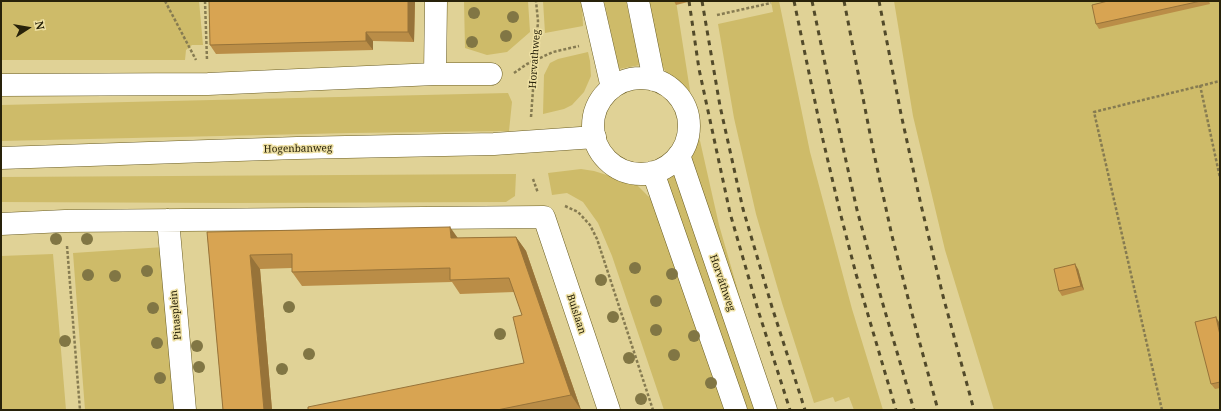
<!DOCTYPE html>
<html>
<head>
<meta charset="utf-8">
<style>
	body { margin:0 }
	#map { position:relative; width:1221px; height:411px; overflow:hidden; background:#e0d296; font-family:"Noto Serif",serif }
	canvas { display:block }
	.frame { position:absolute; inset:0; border:2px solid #28220a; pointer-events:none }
	.north { position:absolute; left:8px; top:8px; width:40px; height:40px; -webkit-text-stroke:3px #eee0a3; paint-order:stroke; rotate:78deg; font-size:11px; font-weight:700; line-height:16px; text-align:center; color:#28220a }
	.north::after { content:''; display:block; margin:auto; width:14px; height:18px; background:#28220a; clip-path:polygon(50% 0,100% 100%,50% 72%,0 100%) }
</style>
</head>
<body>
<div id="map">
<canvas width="1221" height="411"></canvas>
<div class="frame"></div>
<div class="north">N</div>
</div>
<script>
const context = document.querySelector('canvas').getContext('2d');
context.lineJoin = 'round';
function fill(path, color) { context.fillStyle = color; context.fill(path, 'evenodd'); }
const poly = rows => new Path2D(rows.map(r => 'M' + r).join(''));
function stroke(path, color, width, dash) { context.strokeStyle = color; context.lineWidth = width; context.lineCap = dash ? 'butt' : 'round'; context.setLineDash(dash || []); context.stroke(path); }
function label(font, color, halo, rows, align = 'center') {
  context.font = font + ' "Noto Serif",serif'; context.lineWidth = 3; context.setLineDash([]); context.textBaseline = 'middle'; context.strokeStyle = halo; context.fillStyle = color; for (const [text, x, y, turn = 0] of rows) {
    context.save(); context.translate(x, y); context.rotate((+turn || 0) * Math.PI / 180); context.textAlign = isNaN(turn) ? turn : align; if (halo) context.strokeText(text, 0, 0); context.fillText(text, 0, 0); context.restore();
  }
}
fill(poly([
	[1,1,199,1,203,45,192,45,186,50,185,60,1,60],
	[464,1,528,1,530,32,507,52,487,55,465,48],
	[543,1,582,1,583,26,545,33],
	[604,1,626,1,640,65,619,69],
	[645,1,676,1,691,97,685,88,666,72,660,63],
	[771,1,779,1,810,152,852,309,883,410,854,410,849,397,835,402,833,397,814,403,782,303,756,214,734,118,718,24,773,12],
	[894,1,1220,1,1220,410,994,410,945,250,913,116],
	[588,52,590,61,591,76,584,92,572,105,564,109,543,114,544,75,550,63,558,59],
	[508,93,512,102,509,131,351,133,1,141,1,105],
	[698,132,719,225,745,315,692,163,692,153],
	[581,169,594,171,636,184,654,202,726,410,664,410,612,256,598,223,583,202,567,193,552,195,548,173],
	[674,173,757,410,746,410,666,178],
	[516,174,515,196,506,202,231,203,1,202,1,177],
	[164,247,176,410,85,410,73,253],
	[53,254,66,410,1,410,1,256]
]), '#cebb69');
const minor = poly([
	[435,74,436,1],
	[1,85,208,84,435,74,491,74],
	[168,220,185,410],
	[1,224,65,221,544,217,609,410]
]);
const tertiary = poly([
	[1,158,297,148,494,144,595,137]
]);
const secondary = poly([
	[592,1,612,88],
	[638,1,654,80],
	'593 126a48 48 0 1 1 96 0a48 48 0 1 1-96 0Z',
	[679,155,766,410],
	[653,172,736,410]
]);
stroke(minor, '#6a5d22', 23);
stroke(tertiary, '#6a5d22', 23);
stroke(secondary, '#6a5d22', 23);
stroke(poly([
	[165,1,196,60],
	[205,1,207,60],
	[717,15,771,3],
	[514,73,527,64,553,52,579,46],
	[1200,85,1220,178],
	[531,117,538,21,536,1],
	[533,179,538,193],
	[565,206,578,212,590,225,597,239,653,410],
	[67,246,80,410],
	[1162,410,1094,112,1220,81]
]), '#867b51', 2.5, [3, 2]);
stroke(minor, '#fff', 22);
stroke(tertiary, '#fff', 22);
stroke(secondary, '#fff', 22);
stroke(poly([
	[689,1,699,69,730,213,758,310,790,410],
	[702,1,720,106,743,209,772,307,805,410],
	[794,1,823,140,840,212,856,274,896,410],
	[812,1,836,116,857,210,882,301,914,410],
	[844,1,873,149,892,236,916,329,938,410],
	[879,1,901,114,921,205,943,296,974,410]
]), '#524a2a', 3, [5, 5]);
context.fillStyle = '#817644';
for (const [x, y] of [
	[474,13],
	[513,17],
	[506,36],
	[472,42],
	[56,239],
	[87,239],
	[635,268],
	[147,271],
	[672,274],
	[88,275],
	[115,276],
	[601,280],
	[656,301],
	[289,307],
	[153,308],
	[613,317],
	[656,330],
	[500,334],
	[694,336],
	[65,341],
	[157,343],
	[197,346],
	[309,354],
	[674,355],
	[629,358],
	[199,367],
	[282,369],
	[160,378],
	[711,383],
	[641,399]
]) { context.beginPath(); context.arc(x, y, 6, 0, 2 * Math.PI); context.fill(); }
fill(poly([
	[415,1,414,42,373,41,373,50,216,54,210,45],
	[674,1,692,1,676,5],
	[1108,1,1209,1,1210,4,1099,29,1096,24],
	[207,232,458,238,516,237,526,251,581,410,308,410,524,363,522,315,514,292,460,294,452,282,302,286,292,272,292,268,260,269,272,410,223,410],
	[1078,269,1084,290,1062,296,1059,291],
	[1219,322,1220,324,1220,388,1215,389,1211,384]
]), '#ba8d47');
fill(poly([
	[408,1,415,1,414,42,408,32],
	[366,32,373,41,373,50,366,41],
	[450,227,460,241,451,238],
	[516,237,526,251,581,410,571,395],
	[250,255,260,269,272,410,264,410],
	[1075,264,1078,269,1084,290,1081,286],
	[1216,317,1219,322,1220,335]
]), '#977339');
const building = poly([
	[209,1,408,1,408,32,366,32,366,41,210,45,209,1],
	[1108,1,1201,1,1096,24,1092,5,1108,1],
	[450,227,451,238,516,237,571,395,497,410,308,410,308,407,524,363,513,317,522,315,509,278,450,280,450,268,292,272,292,254,250,255,264,410,223,410,207,232,450,227],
	[1075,264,1081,286,1059,291,1054,269,1075,264],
	[1216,317,1220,335,1220,382,1211,384,1195,322,1216,317]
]);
fill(building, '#d8a452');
stroke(building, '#977339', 1);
label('10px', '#28220a', '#eee0a3', [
	["Horvathweg",535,59,-86],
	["Hogenbanweg",298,149,-1],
	["Horváthweg",722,283,71],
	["Buislaan",576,314,72],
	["Pinasplein",176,315,-95]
]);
</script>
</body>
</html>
